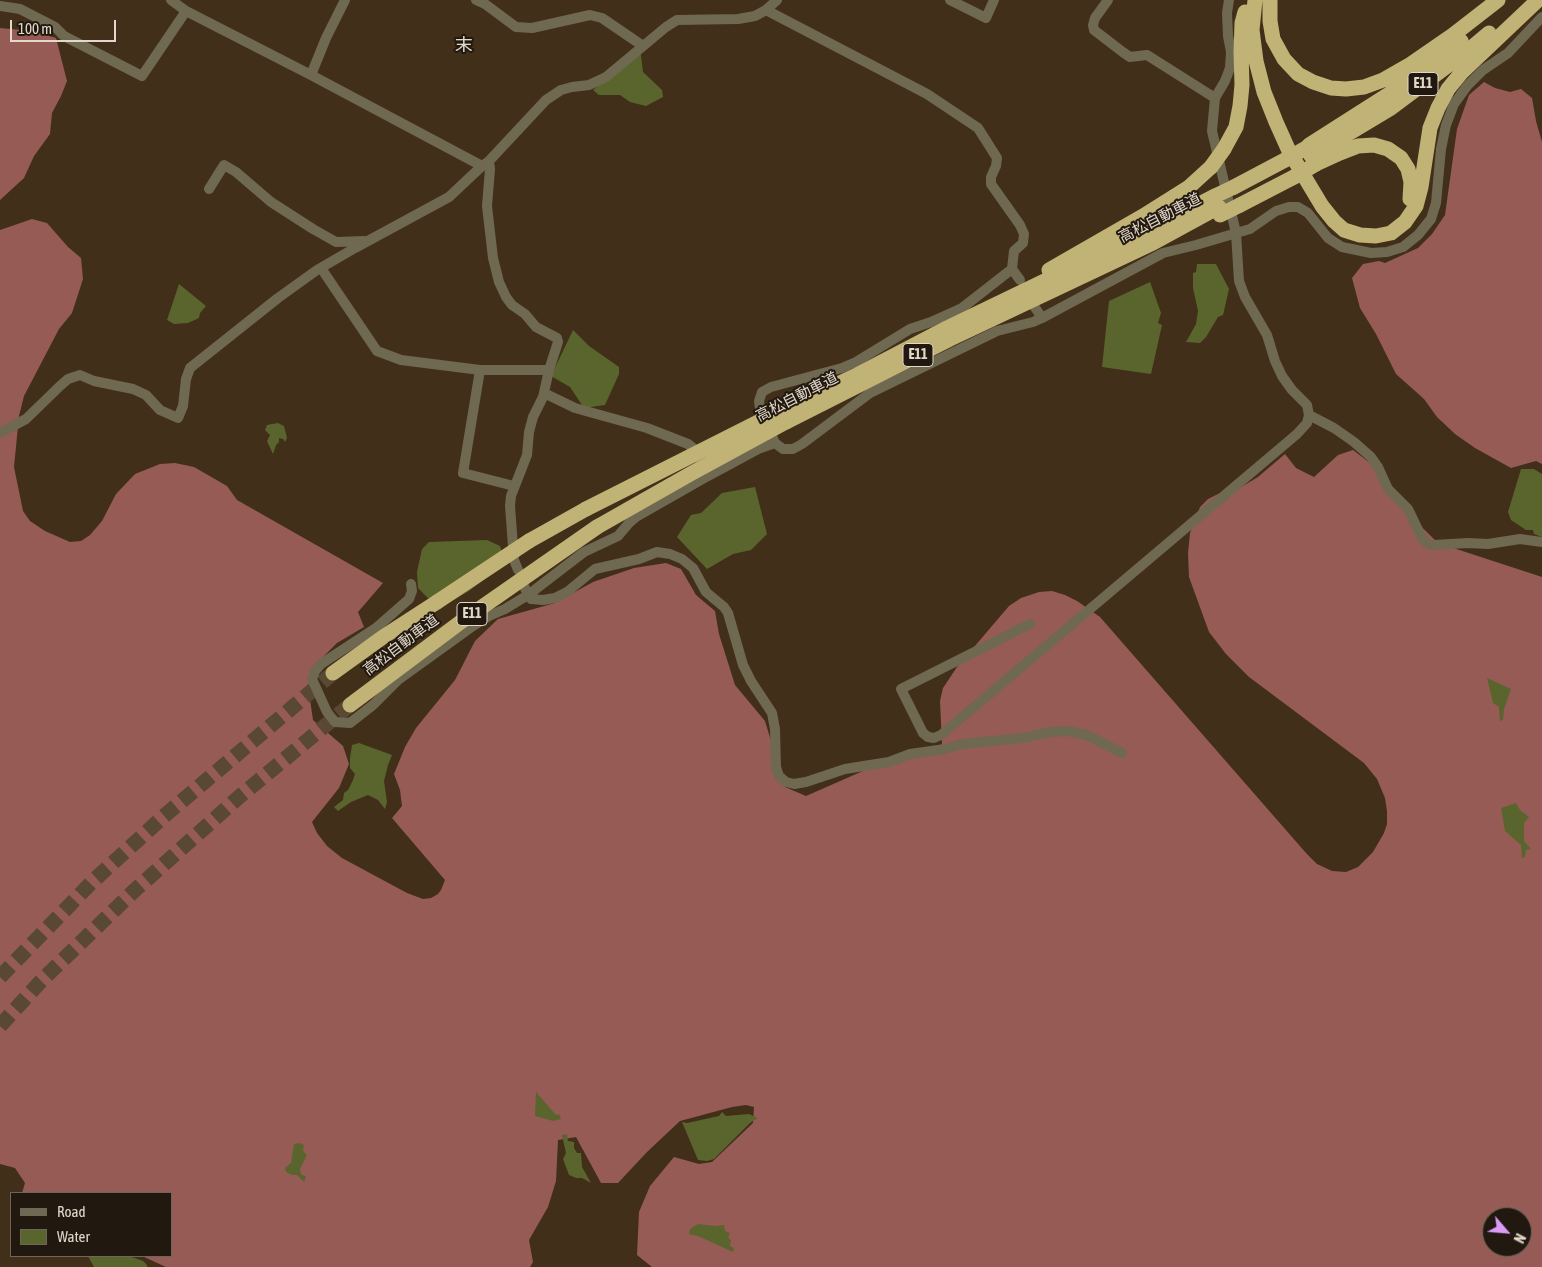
<!DOCTYPE html>
<html>
<head>
<meta charset="utf-8">
<style>
	body { margin:0 }
	#map { position:relative; width:1542px; height:1267px; overflow:hidden; background:#412f19; font-family:"Asap Condensed",sans-serif }
	canvas { display:block }
	.legend { position:absolute; left:10px; top:1192px; width:162px; height:65px; box-sizing:border-box; background:#21190f; border:1px solid #6f655a; margin:0; padding:6px 9px; list-style:none; font-size:15px; color:#e3d8cb }
	.legend li { display:flex; align-items:center; gap:10px; height:25px }
	.legend b { width:25px; border:1px solid #6f655a }
	.north { position:absolute; left:1482px; top:1207px; width:50px; height:50px; box-sizing:border-box; background:#21190f; border:1px solid #6f655a; border-radius:50%; rotate:117deg; font-size:14px; font-weight:700; line-height:20px; text-align:center; color:#e3d8cb }
	.north::after { content:''; display:block; margin:auto; width:18px; height:22px; background:#da9af6; clip-path:polygon(50% 0,100% 100%,50% 72%,0 100%) }
	.scale { position:absolute; left:10px; top:20px; width:106px; height:22px; box-sizing:border-box; border:2px solid #e3d8cb; border-top:0; padding-left:6px; font-size:15px; line-height:18px; white-space:nowrap; color:#e3d8cb; -webkit-text-stroke:4px #21190f; paint-order:stroke }
</style>
</head>
<body>
<div id="map">
<canvas width="1542" height="1267"></canvas>
<ul class="legend">
<li><b style="height:6px;background:#6f6951"></b>Road</li>
<li><b style="height:14px;background:#5a652d"></b>Water</li>
</ul>
<div class="north">N</div>
<div class="scale">100 m</div>
</div>
<script>
const context = document.querySelector('canvas').getContext('2d');
context.lineJoin = 'round';
function fill(path, color) { context.fillStyle = color; context.fill(path, 'evenodd'); }
const poly = rows => new Path2D(rows.map(r => 'M' + r).join(''));
function stroke(path, color, width, dash) { context.strokeStyle = color; context.lineWidth = width; context.lineCap = dash ? 'butt' : 'round'; context.setLineDash(dash || []); context.stroke(path); }
function label(font, color, halo, rows, align = 'center') {
  context.font = font + ' "Asap Condensed","Noto Sans JP",sans-serif'; context.lineWidth = 4; context.setLineDash([]); context.textBaseline = 'middle'; context.strokeStyle = halo; context.fillStyle = color; for (const [text, x, y, turn = 0] of rows) {
    context.save(); context.translate(x, y); context.rotate((+turn || 0) * Math.PI / 180); context.textAlign = isNaN(turn) ? turn : align; if (halo) context.strokeText(text, 0, 0); context.fillText(text, 0, 0); context.restore();
  }
}
fill(poly([
	[0,28,32,31,56,38,67,81,61,96,52,113,50,134,34,156,24,178,0,200],
	[1484,82,1495,88,1510,92,1521,89,1532,98,1536,121,1542,142,1542,464,1536,461,1511,468,1475,448,1455,434,1437,417,1424,399,1396,374,1376,334,1360,308,1352,278,1363,264,1379,261,1385,263,1418,248,1432,234,1445,215,1457,129,1469,95],
	[32,219,47,223,68,247,81,258,83,279,72,313,59,329,24,396,19,416,14,467,23,511,30,521,45,531,70,542,81,541,90,535,102,521,116,494,135,474,160,464,175,463,194,467,227,486,237,500,383,583,358,612,364,627,337,643,316,664,308,686,313,720,343,746,349,764,339,788,312,822,317,833,327,846,342,858,407,893,423,899,431,898,438,894,441,890,445,880,392,818,402,806,400,790,394,774,405,747,416,728,455,680,475,641,498,619,555,603,593,582,634,568,666,563,681,569,696,595,715,611,719,634,735,685,765,721,785,787,806,796,879,764,933,750,942,744,940,701,943,688,957,667,1009,606,1021,598,1039,592,1052,591,1065,595,1077,601,1100,617,1306,853,1317,864,1332,871,1346,872,1358,867,1373,852,1384,833,1387,824,1387,811,1385,798,1377,779,1364,763,1249,677,1226,654,1209,632,1189,577,1188,553,1190,533,1200,507,1208,499,1220,493,1233,492,1258,477,1285,454,1296,468,1314,477,1338,455,1353,450,1378,469,1385,491,1438,543,1542,577,1542,1267,652,1267,637,1255,639,1212,650,1186,674,1157,699,1164,712,1162,753,1123,754,1107,746,1105,732,1107,680,1121,647,1152,618,1183,601,1183,576,1137,558,1140,556,1181,548,1207,529,1240,533,1262,530,1267,166,1267,142,1256,171,1256,171,1193,22,1193,25,1183,15,1168,0,1164,0,230],
	[1492,1217,1522,1217,1522,1247,1492,1247]
]), '#975b55');
fill(poly([
	[640,48,643,72,662,90,663,97,646,106,630,102,620,95,599,95,593,90],
	[1197,264,1216,264,1229,289,1223,315,1218,317,1206,337,1200,343,1186,342,1196,324,1198,311,1193,288,1193,273,1196,272],
	[1150,282,1161,313,1158,323,1162,325,1151,374,1102,367,1109,301],
	[179,284,206,306,200,313,199,318,188,323,174,324,167,320],
	[573,330,589,346,619,367,619,374,605,405,584,408,570,387,551,376],
	[278,423,284,426,287,438,285,442,283,439,279,438,279,442,276,445,273,454,267,441,270,435,265,430,267,425],
	[1521,469,1534,469,1542,474,1542,537,1534,534,1533,530,1526,530,1511,520,1508,512],
	[755,487,767,534,751,550,733,554,707,569,677,537,691,515,701,513,722,493],
	[487,540,500,546,502,552,502,566,469,591,443,606,428,598,418,588,417,572,422,549,429,542],
	[1487,678,1511,689,1504,709,1503,720,1500,721,1499,707,1493,703],
	[359,743,392,755,388,765,384,781,387,802,385,809,378,800,368,795,351,802,338,811,334,807,343,800,344,793,348,790,353,780,355,774,350,768,350,758,352,745],
	[1516,803,1520,810,1529,817,1524,823,1524,841,1531,849,1526,850,1525,857,1522,858,1521,845,1505,831,1501,808],
	[536,1092,556,1115,559,1114,561,1119,553,1121,535,1116],
	[722,1112,726,1116,749,1114,758,1118,750,1123,714,1159,707,1161,698,1160,682,1122,687,1123,719,1116],
	[567,1134,568,1141,574,1142,574,1148,577,1153,581,1153,582,1167,591,1183,582,1178,576,1178,569,1175,563,1159,566,1153,562,1135],
	[299,1143,304,1145,303,1151,307,1155,300,1169,301,1174,306,1177,304,1182,297,1175,292,1175,286,1172,285,1168,291,1163,294,1144],
	[698,1224,715,1226,724,1225,725,1231,730,1233,728,1238,731,1240,730,1246,734,1248,733,1252,698,1236,689,1234,690,1229],
	[88,1256,129,1256,143,1261,147,1265,147,1267,94,1267]
]), '#5a652d');
stroke(poly([
	[0,977,92,882,163,817,333,673],
	[0,1026,41,981,135,890,239,797,350,705]
]), '#594834', 15, [15, 8]);
stroke(poly([
	[171,0,186,11,311,75,482,166],
	[476,0,485,4,516,27,532,28,590,15,602,18,643,46],
	[950,0,986,18,994,0],
	[1108,0,1095,18,1093,25,1094,30,1124,53,1130,57,1147,55,1215,98],
	[0,6,20,9,55,27,64,36,142,76,186,11],
	[766,10,927,94,978,128,997,158,996,166,991,177,991,184,1020,225,1024,234,1023,243,1014,251,1012,269],
	[311,75,326,38,345,0],
	[489,161,490,169,487,206,493,258,499,282,506,297,512,305,525,314,536,327,557,338,558,342,549,370,543,397,533,417,529,432,527,455,511,496,510,506,514,560,518,570],
	[209,189,224,165,236,172,271,202,313,229,336,242,364,241],
	[321,268,377,351,401,360,480,370,549,370],
	[1020,280,1012,269,962,308,931,322,910,329,856,362,842,368,771,387,762,392,759,401,760,409,775,443,783,449,793,449,802,444,870,393,997,331,1033,322,1042,318,1163,253,1196,245,1250,229,1276,211,1289,207,1298,207,1308,213,1328,238,1342,247,1371,253,1387,252,1403,247,1418,235,1431,219,1436,203,1441,149,1446,125,1454,104,1467,86,1483,70,1508,53,1542,17],
	[1034,306,1042,318],
	[480,370,463,473,514,486],
	[544,393,575,408,647,428,688,444,693,448,699,458],
	[1309,415,1334,428,1354,442,1371,457,1378,467,1388,489,1408,509,1422,538,1427,543,1433,545,1468,543,1488,544,1520,539,1542,542],
	[0,433,26,419,60,386,68,379,80,375,94,381,133,389,146,395,160,410,178,418,183,406,186,379,190,368,278,298,317,270,355,248,449,197,482,166,489,161,546,100,561,90,572,87,589,85,606,77,666,27,677,20,738,19,755,16,766,10,777,0],
	[411,584,412,591,409,599,376,628,321,664,315,671,312,679,327,712,335,722,350,723,373,705,398,680,473,626,489,616,505,609,528,595,584,552,618,536,629,523,636,517,708,476,758,449,775,443],
	[524,586,528,595,531,599,543,600,555,598,567,592,595,569,639,559,657,552,670,554,682,559,693,568,706,592,724,607,728,613,743,665,751,681,772,713,775,729,776,767,779,776,786,782,794,784,806,782,845,769,889,762,910,754,945,749,962,744,1023,738,1050,732,1068,731,1087,735,1122,753],
	[1030,624,901,689,923,733,928,737,934,738,941,735,1297,434,1307,423,1309,415,1307,405,1292,390,1282,376,1275,361,1267,335,1245,297,1239,281,1236,233,1212,131,1215,98,1225,81,1230,68,1231,52,1228,36,1227,13,1229,0]
]), '#6f6951', 10);
stroke(poly([
	[1255,0,1252,30,1256,61,1264,92,1276,122,1289,151,1322,206,1334,221,1344,230,1360,235,1376,236,1391,233,1405,222,1416,206,1421,187,1430,128,1438,108,1448,89,1462,72,1538,0],
	[1270,0,1270,21,1273,39,1284,59,1298,74,1313,82,1331,88,1346,89,1364,87,1383,80,1411,64,1453,35,1498,0],
	[1309,145,1389,94,1461,41],
	[1224,149,1236,127,1240,106,1242,85,1241,52,1242,23,1245,12],
	[1311,156,1391,108,1470,49,1489,33],
	[1316,164,1340,153,1358,146,1374,145,1388,149,1401,158,1408,169,1411,182,1410,199],
	[1234,187,1285,160],
	[1240,205,1294,177],
	[1049,270,1143,216,1189,187,1211,167],
	[784,409,857,375,947,328,1142,234,1215,196],
	[786,422,950,339,1153,243,1219,207],
	[529,541,586,509],
	[333,673,383,637,437,602],
	[350,705,462,621,597,527]
]), '#c1b276', 15);
stroke(poly([
	[1285,160,1306,148],
	[1211,167,1224,149],
	[1294,177,1316,164],
	[1215,196,1234,187],
	[1220,215,1240,205],
	[586,509,784,409],
	[597,527,692,473,786,422],
	[437,602,529,541]
]), '#c1b276', 15);
for (const [x, y, w] of [
	[1423,84,30],
	[918,355,30],
	[472,614,30]
]) { const box = new Path2D(); box.roundRect(x - w / 2, y - 11.5, w, 23, 4); context.fillStyle = '#21190f'; context.fill(box); stroke(box, '#e3d8cb', 1); }
label('bold 14px', '#e3d8cb', null, [
	["E11",1423,84],
	["E11",918,355],
	["E11",472,614]
]);
label('15px', '#e3d8cb', '#21190f', [
	["高松自動車道",1160,218,-27],
	["高松自動車道",797,397,-27],
	["高松自動車道",401,645,-37]
]);
label('18px', '#e3d8cb', '#21190f', [
	["末",464,45]
]);
</script>
</body>
</html>
